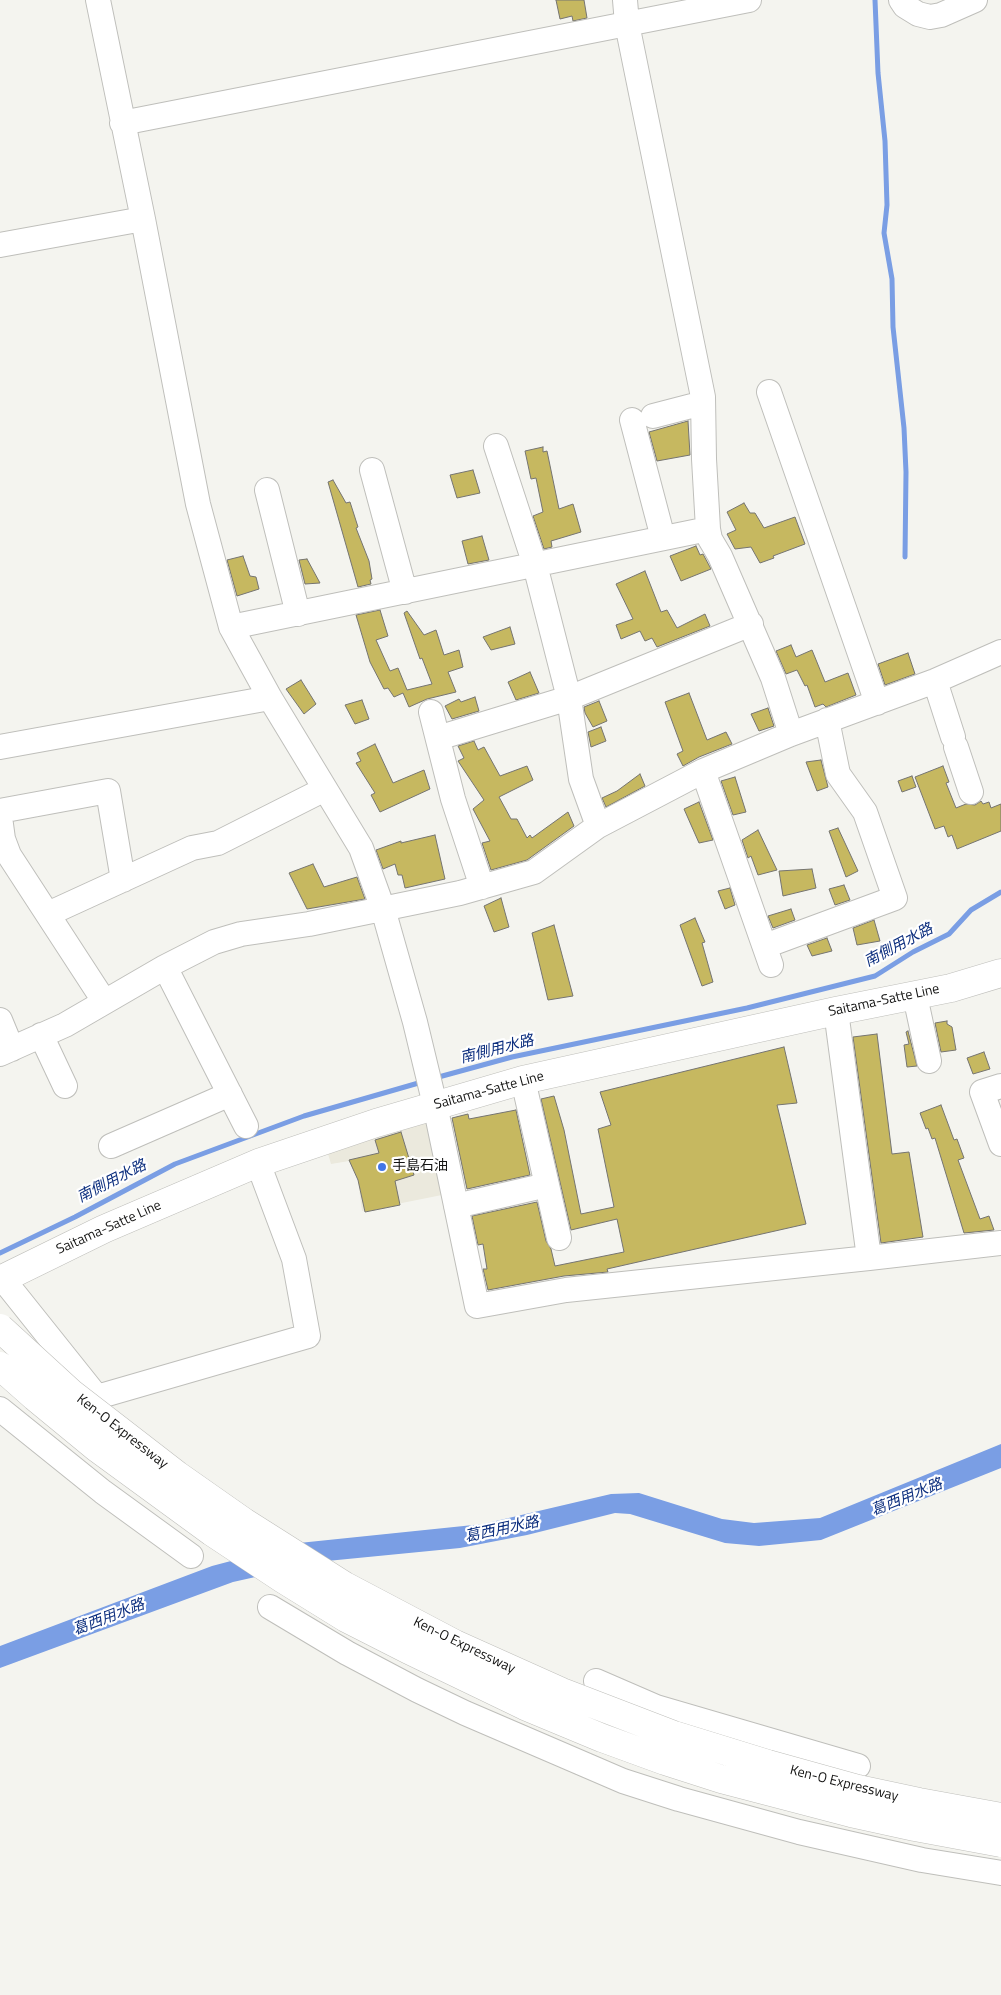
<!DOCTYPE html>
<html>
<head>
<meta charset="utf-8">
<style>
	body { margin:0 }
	canvas { display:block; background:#f4f4ef }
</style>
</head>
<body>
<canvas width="1001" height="1995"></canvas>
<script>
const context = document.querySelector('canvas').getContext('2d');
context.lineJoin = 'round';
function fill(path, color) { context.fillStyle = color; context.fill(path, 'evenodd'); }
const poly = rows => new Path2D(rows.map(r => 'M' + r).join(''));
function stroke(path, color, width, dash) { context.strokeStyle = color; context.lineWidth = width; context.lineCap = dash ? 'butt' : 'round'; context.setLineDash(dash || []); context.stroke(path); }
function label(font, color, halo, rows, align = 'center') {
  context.font = font + ' "Titillium Web","Noto Sans JP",sans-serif'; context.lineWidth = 4.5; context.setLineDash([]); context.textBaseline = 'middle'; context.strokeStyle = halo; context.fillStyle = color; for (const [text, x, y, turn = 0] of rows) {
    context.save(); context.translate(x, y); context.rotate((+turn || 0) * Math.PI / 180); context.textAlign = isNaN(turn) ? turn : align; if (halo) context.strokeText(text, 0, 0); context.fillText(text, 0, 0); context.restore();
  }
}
fill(poly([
	[430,1115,447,1194,362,1211,358,1180,349,1161,331,1164,326,1147]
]), '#ebe9dd');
fill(poly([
	[1001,1444,1001,1468,821,1540,759,1546,725,1543,630,1514,615,1513,527,1535,460,1548,327,1561,233,1582,0,1668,0,1646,212,1566,299,1543,483,1524,611,1494,639,1493,722,1519,754,1523,820,1518]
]), '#7a9ee4');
stroke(poly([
	[875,0,878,73,885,141,887,205,884,233,892,279,893,327,904,428,906,472,905,557],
	[435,1078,512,1057,747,1008,875,976,913,952,949,934,971,910,1001,892],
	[0,1253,75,1217,175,1164,304,1116,422,1082]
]), '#7a9ee4', 5);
const building = poly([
	[556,0,584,0,587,18,573,21,572,16,560,19,556,0],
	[688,421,690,455,657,461,649,432,688,421],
	[543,447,543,452,547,451,559,509,573,504,581,532,551,541,552,547,544,549,533,516,543,512,536,478,531,479,525,451,543,447],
	[473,470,480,493,457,498,450,475,473,470],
	[333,480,346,503,350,502,358,527,356,528,369,561,372,579,370,580,371,584,358,587,328,482,333,480],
	[744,503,750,513,755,513,764,528,795,517,805,544,773,556,774,558,760,563,751,547,735,549,727,534,736,530,727,512,744,503],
	[482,536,489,560,468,564,462,541,482,536],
	[696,546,700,555,703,554,711,569,681,581,670,556,696,546],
	[243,556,250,576,256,577,259,589,237,596,227,560,243,556],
	[307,559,320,583,305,584,299,560,307,559],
	[645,571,661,612,667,610,677,628,705,614,710,626,657,647,652,638,645,641,640,631,621,639,616,625,633,619,616,584,645,571],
	[380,610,388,636,376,640,390,671,398,668,407,690,432,684,422,658,420,659,404,613,407,611,424,635,436,630,444,655,459,650,463,667,448,672,456,692,427,699,409,707,403,693,394,697,388,688,384,689,370,662,356,615,380,610],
	[510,627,515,644,491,650,483,637,510,627],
	[791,645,796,657,812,650,825,682,848,673,856,695,826,707,823,704,815,707,807,685,805,686,797,670,786,674,776,651,791,645],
	[908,653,915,674,885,685,878,664,908,653],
	[530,672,539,693,516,700,508,682,530,672],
	[301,680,316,704,304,714,286,689,301,680],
	[689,693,707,740,726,732,732,744,699,757,683,766,677,754,683,751,665,702,689,693],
	[475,697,479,711,452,719,445,706,459,699,461,702,475,697],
	[362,700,369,719,355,724,345,705,362,700],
	[599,701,607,721,593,727,585,713,584,707,599,701],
	[768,708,774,726,759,731,751,714,768,708],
	[601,727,606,741,591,747,588,732,601,727],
	[474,741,478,750,484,747,500,776,527,766,533,780,499,797,511,819,517,819,527,838,530,835,532,838,568,812,574,826,527,860,491,870,482,843,490,841,473,809,484,800,458,761,464,758,458,746,474,741],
	[375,744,393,783,424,770,430,789,380,812,371,795,375,793,356,763,361,761,357,753,375,744],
	[821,760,828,787,817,791,806,762,821,760],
	[943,766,949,782,946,783,956,808,966,804,975,805,981,801,983,804,989,802,991,808,1001,804,1001,831,957,849,952,835,948,837,944,826,935,829,915,777,943,766],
	[640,774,645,786,606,807,602,798,617,791,640,774],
	[912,776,916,787,902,792,898,781,912,776],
	[735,777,746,812,733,815,721,781,735,777],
	[699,802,713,840,699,843,684,809,699,802],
	[838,828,858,871,846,877,829,831,838,828],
	[758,830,777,870,758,875,751,856,748,858,742,840,758,830],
	[435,835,445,879,405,888,402,875,398,875,395,864,383,869,376,850,401,841,401,843,435,835],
	[313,864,324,887,357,877,365,899,307,909,289,873,313,864],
	[812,869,816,888,783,896,779,871,812,869],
	[844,885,850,900,835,905,829,889,844,885],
	[730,888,735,905,725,909,718,891,730,888],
	[501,898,509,927,494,932,484,906,501,898],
	[791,909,795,920,773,928,768,916,791,909],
	[695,918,705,942,702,943,713,982,702,986,680,925,695,918],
	[874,920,880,941,857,945,853,928,874,920],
	[554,925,573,996,548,1000,532,933,554,925],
	[827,938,832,951,812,956,807,945,827,938],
	[947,1021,947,1024,952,1027,956,1050,941,1052,935,1023,947,1021],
	[908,1031,917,1066,907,1067,904,1045,909,1044,906,1032,908,1031],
	[877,1034,892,1154,909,1152,923,1237,881,1243,853,1037,877,1034],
	[784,1047,797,1103,777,1105,806,1224,607,1269,608,1272,564,1276,488,1290,483,1269,487,1269,483,1244,478,1245,472,1216,537,1202,546,1241,551,1249,555,1266,624,1252,617,1219,571,1230,541,1099,554,1096,564,1130,581,1214,614,1207,598,1129,611,1125,600,1092,784,1047],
	[984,1052,990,1069,973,1074,967,1058,984,1052],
	[941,1105,954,1140,957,1139,964,1158,958,1160,980,1219,989,1216,994,1230,964,1233,935,1138,932,1139,928,1128,926,1129,920,1113,941,1105],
	[516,1110,530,1175,467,1189,452,1118,468,1114,469,1119,516,1110],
	[401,1132,414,1175,395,1181,400,1205,365,1212,358,1180,349,1160,379,1153,375,1140,401,1132]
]);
fill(building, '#c6b860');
stroke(building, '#757471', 1);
const minor = poly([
	[98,0,143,219,198,504,231,627,270,698,361,848,383,909,415,1022,435,1105,477,1306,566,1290,869,1258],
	[625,0,627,24,703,397,704,459,708,529,710,539,720,556,773,678,791,734],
	[901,0,905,6,918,14,930,17,941,15,975,0],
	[122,123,749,0],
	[0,245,143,219],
	[769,392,877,703],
	[653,416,703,403],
	[632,420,663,538],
	[496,446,535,565,569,698,581,779,598,826],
	[372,470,405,592],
	[267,490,298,614],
	[231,627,708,529],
	[935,681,953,737],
	[431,712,453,799,482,887],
	[438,738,569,698,751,624],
	[0,747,270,698],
	[956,747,971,792],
	[703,771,771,965],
	[0,811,108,791,123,880],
	[0,817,3,839,9,855,104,1001],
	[48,914,192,848,218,843,325,789],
	[765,946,895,898,865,812,838,774,827,720],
	[165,967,246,1126],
	[915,996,929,1061],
	[836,1011,869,1258,1001,1243],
	[0,1020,12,1049],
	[41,1035,65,1086],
	[0,1054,65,1025,165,967,214,942,241,934,309,924,460,893,534,872,598,826,703,771,791,734,935,681,1001,652],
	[523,1080,559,1238],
	[1001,1086,982,1092,1001,1144],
	[111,1146,230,1094],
	[456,1206,547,1185],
	[2,1278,97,1397,308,1336,294,1259,258,1163],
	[0,1409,103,1492,191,1556],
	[270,1607,347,1653,417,1690,465,1713,623,1781,679,1799,799,1832,922,1860,1001,1873],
	[596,1681,656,1707,858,1766]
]);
const major = poly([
	[0,1280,104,1229,258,1163,376,1123,523,1080,836,1011,951,988,1001,973]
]);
stroke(minor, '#bfbfbb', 26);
stroke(major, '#bfbfbb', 29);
stroke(minor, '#fff', 24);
stroke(major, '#fff', 28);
const highwayBridge = poly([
	[0,1328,71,1393,177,1475,244,1522,345,1586,455,1644,562,1692,674,1735,768,1764,858,1789,919,1802,1001,1817],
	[0,1366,35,1397,97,1448,212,1532,283,1579,346,1618,409,1650,525,1706,602,1738,665,1761,721,1779,851,1813,915,1827,1001,1843]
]);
stroke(highwayBridge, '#bfbfbb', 29, []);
stroke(highwayBridge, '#fff', 28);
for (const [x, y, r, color] of [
	[382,1167,5,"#4276e7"]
]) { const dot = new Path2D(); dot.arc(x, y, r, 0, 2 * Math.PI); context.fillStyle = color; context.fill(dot); stroke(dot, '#fff', 2); }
label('14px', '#141413', '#fff', [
	["Saitama-Satte Line",884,1001,-12],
	["Saitama-Satte Line",489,1091,-15],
	["Saitama-Satte Line",109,1228,-24],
	["Ken-O Expressway",122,1432,38],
	["Ken-O Expressway",464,1646,26],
	["Ken-O Expressway",844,1784,14]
]);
label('14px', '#141413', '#fff', [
	["手島石油",392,1167]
], 'left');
label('italic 15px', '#0c2e7e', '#fff', [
	["南側用水路",899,946,-28],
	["南側用水路",497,1050,-14],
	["南側用水路",112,1182,-27],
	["葛西用水路",907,1498,-22],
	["葛西用水路",502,1530,-12],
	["葛西用水路",109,1618,-21]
]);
</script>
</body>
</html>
